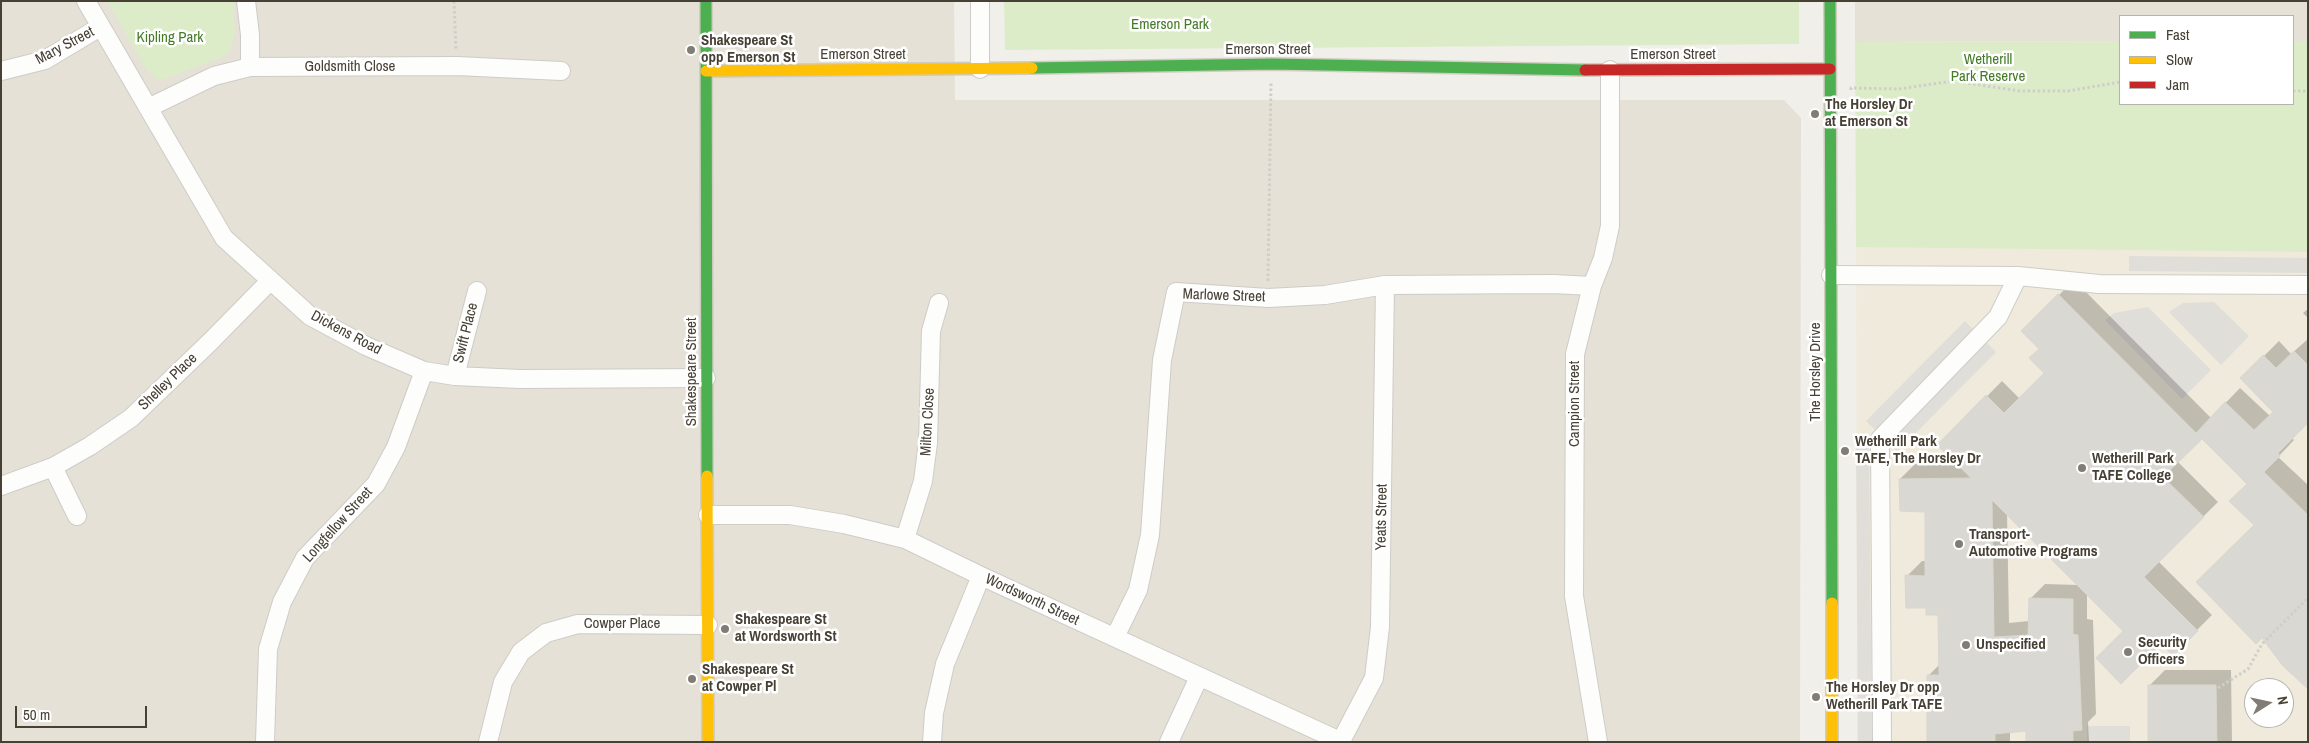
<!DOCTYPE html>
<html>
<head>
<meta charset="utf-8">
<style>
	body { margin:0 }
	#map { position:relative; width:2309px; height:743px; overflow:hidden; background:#f0efea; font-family:"Archivo Narrow",sans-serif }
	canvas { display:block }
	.frame { position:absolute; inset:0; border:2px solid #474035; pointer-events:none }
	.legend { position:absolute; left:2119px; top:15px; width:175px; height:90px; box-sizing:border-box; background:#fff; border:1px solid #b5b3ae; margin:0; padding:6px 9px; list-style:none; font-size:15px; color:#474035 }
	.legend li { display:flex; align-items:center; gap:10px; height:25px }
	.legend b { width:25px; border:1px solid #b5b3ae }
	.north { position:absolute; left:2244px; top:678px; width:50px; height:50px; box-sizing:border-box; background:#fff; border:1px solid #b5b3ae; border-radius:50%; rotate:80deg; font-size:14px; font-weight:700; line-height:20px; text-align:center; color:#474035 }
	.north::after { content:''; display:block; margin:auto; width:18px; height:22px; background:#827d74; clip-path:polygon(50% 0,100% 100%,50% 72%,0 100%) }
	.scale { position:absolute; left:15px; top:706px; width:132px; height:22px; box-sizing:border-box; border:2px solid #474035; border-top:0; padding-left:6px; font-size:15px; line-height:18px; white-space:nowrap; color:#474035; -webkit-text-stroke:4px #fff; paint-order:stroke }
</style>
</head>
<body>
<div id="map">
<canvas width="2309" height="743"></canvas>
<div class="frame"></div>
<ul class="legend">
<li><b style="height:6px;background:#4caf50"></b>Fast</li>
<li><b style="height:6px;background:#ffc107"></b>Slow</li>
<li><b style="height:6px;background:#c62828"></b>Jam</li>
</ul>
<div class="north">N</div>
<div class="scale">50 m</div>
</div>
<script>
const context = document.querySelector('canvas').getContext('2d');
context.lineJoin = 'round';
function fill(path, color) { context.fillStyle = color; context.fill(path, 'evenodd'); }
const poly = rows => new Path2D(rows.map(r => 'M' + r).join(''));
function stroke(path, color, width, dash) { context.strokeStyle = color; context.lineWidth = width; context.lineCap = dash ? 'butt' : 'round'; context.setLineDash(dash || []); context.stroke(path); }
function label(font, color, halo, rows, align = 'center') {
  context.font = font + ' "Archivo Narrow",sans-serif'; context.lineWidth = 5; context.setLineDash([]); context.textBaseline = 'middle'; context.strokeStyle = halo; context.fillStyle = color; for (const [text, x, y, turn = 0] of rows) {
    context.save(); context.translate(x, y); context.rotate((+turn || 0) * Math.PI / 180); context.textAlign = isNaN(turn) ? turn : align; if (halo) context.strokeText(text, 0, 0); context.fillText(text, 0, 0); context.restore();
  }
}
fill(poly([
	[1,1,954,1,955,100,1784,100,1801,118,1800,742,1,742],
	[1855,1,2308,1,2308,41,2293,41,2293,16,2120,16,2120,41,1855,42]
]), '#e5e1d7');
fill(poly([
	[2308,95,2308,742,1857,742,1856,96,2120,104,2293,104],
	[2254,688,2284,688,2284,718,2254,718]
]), '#efeadb');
fill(poly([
	[107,1,233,1,235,31,231,48,227,55,164,79,157,79,148,72],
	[1004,1,1799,1,1799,44,1005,50],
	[2120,41,2120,104,2293,104,2293,41,2308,41,2308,252,1856,247,1855,42]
]), '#ddecc8');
fill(poly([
	[2129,256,2308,258,2308,273,2129,271],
	[2214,302,2249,336,2221,365,2169,312,2183,303],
	[2148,307,2211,370,2182,399,2105,320,2114,313],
	[1965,321,1996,352,1897,452,1866,421],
	[1856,442,1869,442,1872,742,1858,742],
	[2087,726,2130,726,2130,742,2087,742]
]), '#e0ded9');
fill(poly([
	[2074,280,2211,418,2240,388,2270,416,2275,411,2242,378,2279,341,2291,354,2308,339,2308,422,2292,438,2294,440,2278,457,2308,485,2308,688,2256,525,2248,484,2202,437,2177,461,2218,502,2158,561,2212,615,2173,654,2161,642,2124,631,2087,594,2087,619,2093,620,2096,714,2088,722,2089,742,2027,742,2027,730,2010,731,2010,742,1928,742,1928,676,1940,664,1939,614,1927,606,1907,576,1922,561,1926,561,1926,511,1900,479,1915,464,1958,464,1939,445,2002,381,2020,399,2046,373,2041,349,2023,331],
	[2007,513,2078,585,2045,584,2030,599,2029,621,2009,623],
	[2308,309,2308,318,2303,313],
	[2165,670,2231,670,2232,742,2150,742,2149,686]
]), '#0003');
const building = poly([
	[2058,294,2199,436,2196,433,2225,402,2254,430,2273,412,2240,378,2263,355,2276,368,2294,351,2308,365,2308,423,2278,453,2280,456,2264,472,2308,515,2308,689,2283,666,2262,638,2256,644,2196,582,2254,525,2229,501,2247,484,2202,439,2163,477,2204,517,2144,577,2198,631,2173,656,2161,644,2121,684,2096,658,2123,631,1992,500,1994,637,2028,635,2029,598,2073,599,2073,634,2078,635,2082,730,2073,731,2073,742,2026,742,2026,731,1995,734,1995,742,1927,742,1927,675,1939,675,1938,615,1926,615,1926,608,1906,608,1905,575,1925,576,1925,512,1900,511,1899,479,1971,478,1937,445,1986,395,2004,413,2044,373,2029,358,2039,349,2021,331,2058,294],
	[2148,685,2216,685,2217,742,2148,742,2148,685]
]);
fill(building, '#dad8d2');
stroke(building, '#d9d6cf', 1);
const street = poly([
	[86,1,224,238,310,316,366,346,424,371,455,376,520,379,706,378],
	[246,1,250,35,250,67],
	[980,69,980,1],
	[1,71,45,60,100,27],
	[148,108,214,76,250,67,457,66,561,71],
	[1831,275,2018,276,2099,284,2308,285],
	[455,376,477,291],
	[53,467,77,516],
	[1,486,53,467,90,446,131,418,210,342,270,281],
	[708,515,790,515,844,524,905,539,981,576,1342,742],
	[905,539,923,481,928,443,931,331,939,303],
	[1115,637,1138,590,1150,535,1162,360,1176,292,1268,298,1325,295,1385,285,1553,284,1592,286],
	[1341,741,1374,678,1380,627,1385,285],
	[265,742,268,649,282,602,305,558,376,484,396,447,424,371],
	[488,742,503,682,521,652,546,633,578,624,708,625],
	[932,742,934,713,945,664,981,576],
	[1169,742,1199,677],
	[1598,742,1574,596,1575,354,1592,286,1603,258,1610,226,1610,70],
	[1882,742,1880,439,1998,317,2018,276]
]);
const fast = poly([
	[706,1,707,476],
	[1830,1,1832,603],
	[1032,68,1272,64,1585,70]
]);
const slow = poly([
	[706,71,1032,68],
	[707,476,708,742],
	[1832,603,1832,742]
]);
const jam = poly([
	[1585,70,1830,69]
]);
stroke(street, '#ceccc7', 20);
stroke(fast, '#d0ccc0', 14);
stroke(slow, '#d0ccc0', 14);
stroke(jam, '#d0ccc0', 14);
stroke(poly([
	[454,1,456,51],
	[1851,90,1851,88,1899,89,1953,81,2020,91,2068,91,2120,82],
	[2293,91,2308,91],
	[1268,281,1271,82],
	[2218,688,2248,669,2262,644,2308,598]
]), '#d1ceca', 3, [2.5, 2.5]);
stroke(street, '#fdfdfc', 18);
stroke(fast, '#4caf50', 11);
stroke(slow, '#ffc107', 11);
stroke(jam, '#c62828', 11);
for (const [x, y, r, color] of [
	[691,50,5,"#827d74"],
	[1815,114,5,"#827d74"],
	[1845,451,5,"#827d74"],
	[2082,468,5,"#827d74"],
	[1959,544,5,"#827d74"],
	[725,629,5,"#827d74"],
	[1966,645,5,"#827d74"],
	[2128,652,5,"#827d74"],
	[692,679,5,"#827d74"],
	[1816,697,5,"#827d74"]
]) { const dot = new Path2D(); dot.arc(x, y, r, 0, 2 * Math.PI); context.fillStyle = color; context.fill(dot); stroke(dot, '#fff', 2); }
label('15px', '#437b26', '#fff', [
	["Emerson Park",1170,25],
	["Kipling Park",170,38],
	["Wetherill",1988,60],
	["Park Reserve",1988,77]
]);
label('bold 15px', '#474035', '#fff', [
	["Shakespeare St",701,41],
	["opp Emerson St",701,58],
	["The Horsley Dr",1825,105],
	["at Emerson St",1825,122],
	["Wetherill Park",1855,442],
	["TAFE, The Horsley Dr",1855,459],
	["Wetherill Park",2092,459],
	["TAFE College",2092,476],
	["Transport-",1969,535],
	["Automotive Programs",1969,552],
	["Shakespeare St",735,620],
	["at Wordsworth St",735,637],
	["Security",2138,643],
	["Officers",2138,660],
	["Unspecified",1976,645],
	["Shakespeare St",702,670],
	["at Cowper Pl",702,687],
	["The Horsley Dr opp",1826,688],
	["Wetherill Park TAFE",1826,705]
], 'left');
label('15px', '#474035', '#fff', [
	["Mary Street",65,46,-28],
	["Emerson Street",1268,50],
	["Emerson Street",863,55],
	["Emerson Street",1673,55],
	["Goldsmith Close",350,67],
	["Marlowe Street",1224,296,2],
	["Dickens Road",346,333,28],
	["Swift Place",466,333,-76],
	["Shakespeare Street",692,372,-90],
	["The Horsley Drive",1816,372,-90],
	["Shelley Place",168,382,-44],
	["Campion Street",1575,404,-90],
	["Milton Close",928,422,-87],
	["Yeats Street",1382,517,-89],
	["Longfellow Street",338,525,-48],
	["Wordsworth Street",1032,600,25],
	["Cowper Place",622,624]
]);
</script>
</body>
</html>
